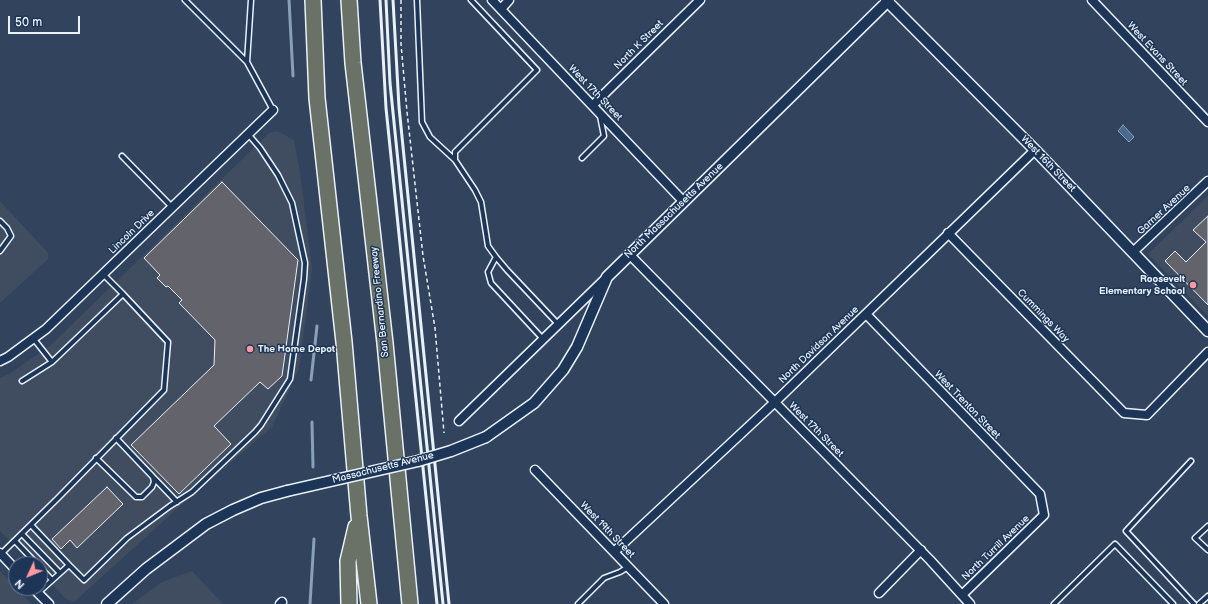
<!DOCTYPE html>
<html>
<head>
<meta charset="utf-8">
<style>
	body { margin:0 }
	#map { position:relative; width:1208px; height:604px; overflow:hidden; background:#32435d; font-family:"Balsamiq Sans",sans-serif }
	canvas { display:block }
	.north { position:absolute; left:8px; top:556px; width:40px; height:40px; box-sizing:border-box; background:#1d3557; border:1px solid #6e8097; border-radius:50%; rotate:226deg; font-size:11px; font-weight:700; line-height:16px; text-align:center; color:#e8f1f8 }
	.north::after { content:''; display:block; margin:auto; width:14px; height:18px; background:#ff9aa2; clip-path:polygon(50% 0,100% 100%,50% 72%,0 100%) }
	.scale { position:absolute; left:8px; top:16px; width:72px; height:18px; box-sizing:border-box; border:2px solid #e8f1f8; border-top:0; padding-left:5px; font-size:12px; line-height:14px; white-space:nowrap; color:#e8f1f8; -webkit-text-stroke:3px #1d3557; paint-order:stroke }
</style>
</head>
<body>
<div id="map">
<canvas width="1208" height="604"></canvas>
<div class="north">N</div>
<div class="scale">50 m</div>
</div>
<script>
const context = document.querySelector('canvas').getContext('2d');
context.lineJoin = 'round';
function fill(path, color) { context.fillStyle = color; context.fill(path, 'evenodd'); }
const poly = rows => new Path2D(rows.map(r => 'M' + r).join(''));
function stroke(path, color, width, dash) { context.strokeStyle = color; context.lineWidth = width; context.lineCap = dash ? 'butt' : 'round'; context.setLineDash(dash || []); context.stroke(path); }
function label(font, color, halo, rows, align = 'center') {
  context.font = font + ' "Balsamiq Sans",sans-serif'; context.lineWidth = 3; context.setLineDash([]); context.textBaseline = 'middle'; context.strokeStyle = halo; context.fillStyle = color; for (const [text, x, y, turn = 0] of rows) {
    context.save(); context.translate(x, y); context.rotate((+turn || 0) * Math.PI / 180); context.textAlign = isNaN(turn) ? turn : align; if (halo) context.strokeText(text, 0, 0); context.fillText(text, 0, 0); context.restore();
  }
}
fill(poly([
	[277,131,294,140,300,172,312,269,299,369,272,427,179,507,74,602,66,599,40,572,40,564,32,564,0,531,0,378,9,374,50,346,269,133],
	[1208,196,1208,316,1148,254],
	[0,201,48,253,48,259,0,303],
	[0,571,16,588,31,604,0,604],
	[192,571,223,604,132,604,162,582]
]), '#404d61');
const water = poly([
	[1123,125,1134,137,1129,142,1118,131,1123,125]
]);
fill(water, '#496a8f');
stroke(water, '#89a0b9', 1);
stroke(poly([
	[289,0,293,76],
	[311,380,317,326],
	[312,422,313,467],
	[310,604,314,539]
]), '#89a0b9', 3);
const building = poly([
	[222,182,298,260,282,376,268,389,260,382,214,426,231,444,179,494,131,445,214,365,215,340,179,303,182,300,168,286,166,287,157,278,160,275,144,258,222,182],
	[1208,216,1208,305,1165,261,1175,251,1186,262,1206,242,1193,230,1208,216],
	[107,487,123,504,77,548,70,540,61,549,52,539,107,487]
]);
fill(building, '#62636b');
stroke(building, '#e8f1f8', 1);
const service = poly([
	[185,0,247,62],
	[251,0,247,62,273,110],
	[417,0,422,122,430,137,455,160],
	[471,0,537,70,455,152,455,160,475,190,481,202,488,246,496,257,507,270,558,324],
	[122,156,172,207],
	[582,158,604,136,600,116],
	[0,221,7,228,11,236,0,251],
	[496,257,488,272,491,283,543,339],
	[103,274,123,294],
	[33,338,52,362],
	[96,458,136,497,142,497,152,487,154,482,153,477,116,438],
	[1191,461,1126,531,1194,604],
	[154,478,177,502],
	[31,525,69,565],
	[1208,526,1195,538,1208,550],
	[22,534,60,573],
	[15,541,37,564],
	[1,554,58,498,164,390,168,342,123,294,52,362,22,381],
	[40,567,52,580],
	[38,593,69,565,84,580,127,538,170,506,192,492,255,432,261,425,290,379,304,279,305,263,292,203,278,175,260,148,248,134],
	[578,604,604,578,620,572,628,567],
	[1054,604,1115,544,1173,604],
	[1199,604,1208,596]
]);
const minor = poly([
	[492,0,683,201],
	[1092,0,1208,122],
	[501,9,509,0],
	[593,105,700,0],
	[948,233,1124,413,1147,415,1208,352],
	[1133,252,1208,181],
	[629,254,930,560,970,604],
	[866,314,1040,494,1044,515,962,595],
	[0,361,8,357,46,329,273,110],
	[459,421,605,279],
	[535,470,664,604],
	[614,552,775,402,1035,150],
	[0,553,16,570],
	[33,588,49,604],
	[879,593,921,550],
	[280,604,282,602]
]);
const tertiary = poly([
	[886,0,1035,150,1208,331],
	[486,437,534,403,563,370,577,347,607,277,889,0],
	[107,604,146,569,206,524,233,510,261,498,287,491]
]);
const motorway = poly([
	[313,0,317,98,344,342,359,516,369,604],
	[349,0,353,63,385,343,410,604],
	[349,604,348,561,356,527]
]);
stroke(service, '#e8f1f8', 7);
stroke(minor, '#e8f1f8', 11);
stroke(tertiary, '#e8f1f8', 13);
stroke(motorway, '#e8f1f8', 18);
stroke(poly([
	[401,0,401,44,407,112,423,256,435,328,444,433]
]), '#e8f1f8', 1.5, [4, 3]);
stroke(service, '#1d3557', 4);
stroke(minor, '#1d3557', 8);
stroke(tertiary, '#1d3557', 10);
stroke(motorway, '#6a7166', 15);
stroke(poly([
	[380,0,386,108,437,604],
	[386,0,390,83,443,604],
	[393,0,399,107,449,604]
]), '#e8f1f8', 3);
const tertiaryBridge = poly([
	[287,491,418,461,451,451,486,437]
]);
stroke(tertiaryBridge, '#e8f1f8', 13, []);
stroke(tertiaryBridge, '#1d3557', 10);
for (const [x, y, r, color] of [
	[1193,285,4,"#ff9aa2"],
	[250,349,4,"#ff9aa2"]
]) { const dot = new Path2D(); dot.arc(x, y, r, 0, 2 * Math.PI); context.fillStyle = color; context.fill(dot); stroke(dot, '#1d3557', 1.5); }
label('10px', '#e8f1f8', '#1d3557', [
	["North K Street",639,45,-45],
	["West Evans Street",1157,54,47],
	["West 17th Street",595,93,46],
	["West 16th Street",1048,164,46],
	["Garner Avenue",1164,210,-43],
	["North Massachusetts Avenue",674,211,-44],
	["Lincoln Drive",132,232,-44],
	["San Bernardino Freeway",380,302,-96],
	["Cummings Way",1043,316,46],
	["North Davidson Avenue",819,345,-44],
	["West Trenton Street",967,405,46],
	["West 17th Street",816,430,45],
	["Massachusetts Avenue",383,468,-14],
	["West 19th Street",607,530,46],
	["North Turrill Avenue",996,548,-44]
]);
label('bold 10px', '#e8f1f8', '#1d3557', [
	["Roosevelt",1185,279],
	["Elementary School",1185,291],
	["The Home Depot",258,349,"left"]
], 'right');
</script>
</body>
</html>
